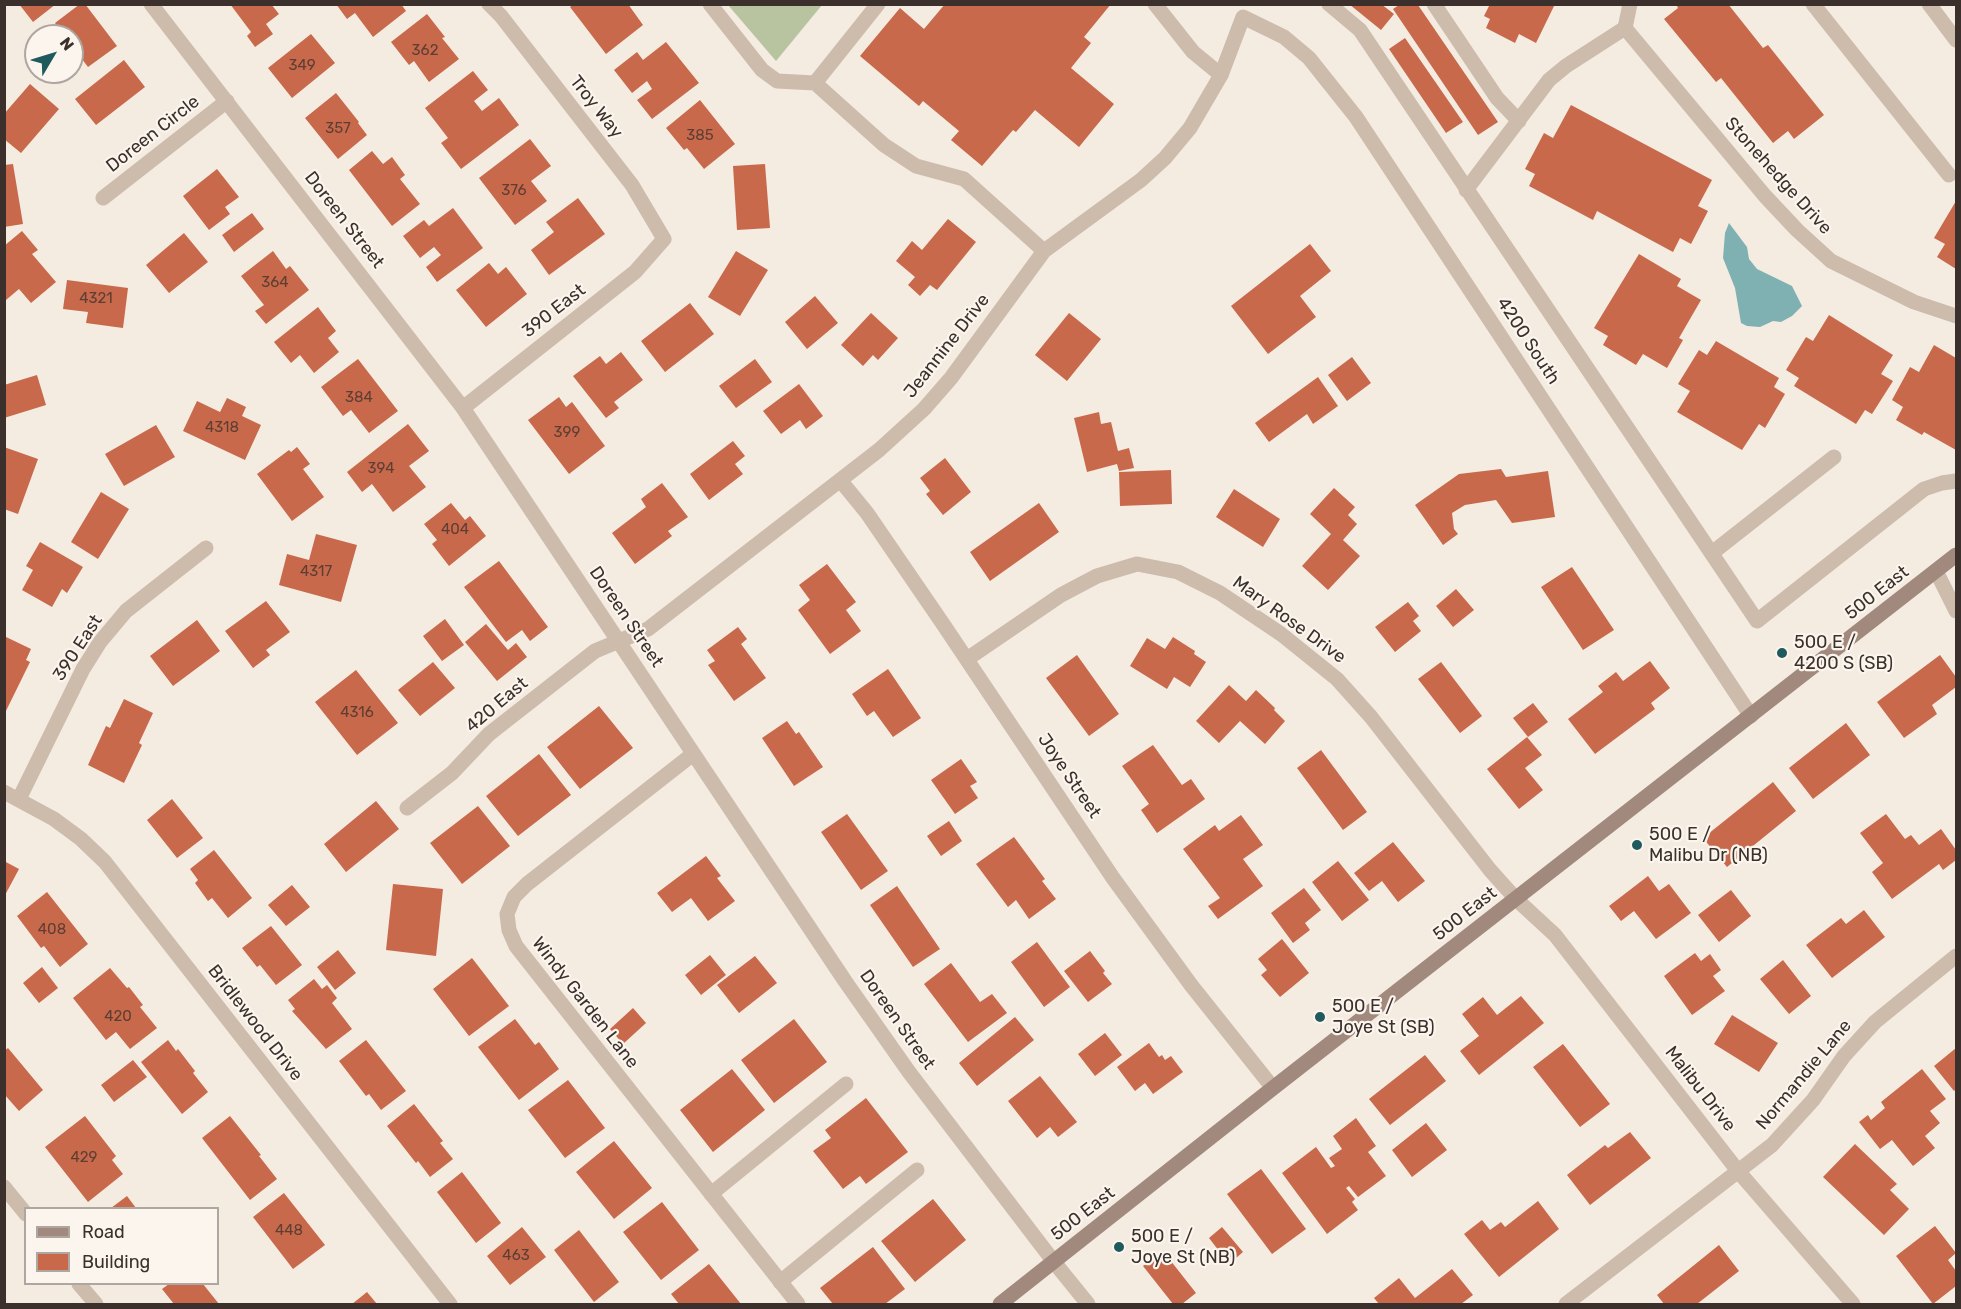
<!DOCTYPE html>
<html>
<head>
<meta charset="utf-8">
<style>
	body { margin:0 }
	#map { position:relative; width:1961px; height:1309px; overflow:hidden; background:#f4ebe1; font-family:Rubik,sans-serif }
	canvas { display:block }
	.frame { position:absolute; inset:0; border:6px solid #3b302b; pointer-events:none }
	.legend { position:absolute; left:24px; top:1207px; width:195px; height:78px; box-sizing:border-box; background:#fbf5ee; border:2px solid #aea6a0; margin:0; padding:8px 10px; list-style:none; font-size:18px; color:#3b302b }
	.legend li { display:flex; align-items:center; gap:12px; height:30px }
	.legend b { width:30px; border:2px solid #aea6a0 }
	.north { position:absolute; left:24px; top:24px; width:60px; height:60px; box-sizing:border-box; background:#fbf5ee; border:2px solid #aea6a0; border-radius:50%; rotate:52deg; font-size:16px; font-weight:700; line-height:24px; text-align:center; color:#3b302b }
	.north::after { content:''; display:block; margin:auto; width:21px; height:27px; background:#1f5a5e; clip-path:polygon(50% 0,100% 100%,50% 72%,0 100%) }
</style>
</head>
<body>
<div id="map">
<canvas width="1961" height="1309"></canvas>
<div class="frame"></div>
<ul class="legend">
<li><b style="height:8px;background:#a18a7d"></b>Road</li>
<li><b style="height:16px;background:#c8694b"></b>Building</li>
</ul>
<div class="north">N</div>
</div>
<script>
const context = document.querySelector('canvas').getContext('2d');
context.lineJoin = 'round';
function fill(path, color) { context.fillStyle = color; context.fill(path, 'evenodd'); }
const poly = rows => new Path2D(rows.map(r => 'M' + r).join(''));
function stroke(path, color, width, dash) { context.strokeStyle = color; context.lineWidth = width; context.lineCap = dash ? 'butt' : 'round'; context.setLineDash(dash || []); context.stroke(path); }
function label(font, color, halo, rows, align = 'center') {
  context.font = font + ' Rubik,sans-serif'; context.lineWidth = 4.5; context.setLineDash([]); context.textBaseline = 'middle'; context.strokeStyle = halo; context.fillStyle = color; for (const [text, x, y, turn = 0] of rows) {
    context.save(); context.translate(x, y); context.rotate((+turn || 0) * Math.PI / 180); context.textAlign = isNaN(turn) ? turn : align; if (halo) context.strokeText(text, 0, 0); context.fillText(text, 0, 0); context.restore();
  }
}
fill(poly([
	[728,5,822,5,776,61]
]), '#b8c4a0');
fill(poly([
	[1729,223,1747,247,1749,259,1757,269,1792,286,1802,306,1792,316,1781,322,1773,321,1760,327,1747,326,1741,323,1735,288,1723,258,1725,233]
]), '#7fb0b2');
fill(poly([
	[19,4,56,4,33,22],
	[80,4,85,4,117,46,88,67,72,46,72,36,64,36,55,23],
	[230,4,271,4,279,14,266,24,273,34,255,47,247,36,251,32],
	[336,4,401,4,406,11,373,37,355,13,347,19],
	[574,4,628,4,643,25,606,54,570,7],
	[945,4,1111,4,1084,37,1091,43,1071,68,1114,104,1079,147,1035,110,1016,132,1013,130,982,166,951,140,959,131,923,101,919,106,860,56,900,8,924,29],
	[1349,4,1381,4,1394,14,1381,30],
	[1490,4,1555,4,1536,43,1519,34,1515,43,1486,28,1490,19,1484,16],
	[1676,4,1728,4,1763,48,1768,45,1824,115,1794,139,1788,131,1773,143,1721,78,1716,82,1664,19,1678,8],
	[1399,5,1418,5,1498,122,1478,135,1393,9],
	[427,14,445,37,442,38,459,59,429,82,414,61,409,65,391,42],
	[311,34,335,63,292,98,268,68],
	[1405,38,1463,122,1446,133,1389,49],
	[666,42,699,83,652,119,637,100,652,89,647,81,632,93,614,70,637,52,643,60],
	[124,60,145,87,96,125,75,99],
	[473,71,488,90,474,101,482,111,499,98,519,125,461,169,441,143,448,138,425,108],
	[30,84,59,109,21,153,4,139,4,114],
	[336,93,359,122,358,123,367,135,338,159,305,118],
	[700,100,735,144,704,169,687,148,684,150,666,128],
	[1571,105,1712,180,1698,206,1708,211,1691,244,1680,238,1673,252,1597,211,1593,220,1529,186,1535,174,1525,169,1544,133,1553,138],
	[530,139,551,166,531,181,547,201,515,225,479,178],
	[372,151,383,164,392,157,405,175,400,179,420,204,392,226,349,170],
	[13,164,23,224,4,227,4,165],
	[765,164,770,228,737,230,733,166],
	[217,169,239,197,225,207,230,214,209,230,183,196],
	[578,198,605,234,549,275,531,250,554,232,546,222],
	[1956,201,1956,269,1937,257,1945,244,1934,238],
	[453,208,483,248,437,282,426,267,441,255,434,247,420,258,403,236,424,220,429,226],
	[252,213,264,229,234,252,222,235],
	[948,219,976,242,937,290,930,285,920,296,908,285,915,277,896,261,912,241,922,250],
	[22,231,38,250,32,254,56,282,31,303,19,289,6,300,4,299,4,246],
	[184,233,208,262,169,293,146,265],
	[1310,244,1331,271,1300,296,1316,317,1268,354,1231,306],
	[273,251,286,269,290,266,309,290,266,324,255,311,264,305,241,276],
	[736,251,768,270,740,316,708,297],
	[1639,254,1681,279,1677,286,1701,300,1679,338,1683,340,1667,368,1643,354,1636,365,1603,345,1608,336,1594,328],
	[489,263,498,274,506,267,527,294,486,327,456,290],
	[67,280,128,288,123,328,86,323,88,312,63,309],
	[815,296,838,323,807,349,785,322],
	[690,303,714,334,665,372,641,341],
	[318,307,336,331,328,338,339,352,314,373,300,355,291,363,274,342],
	[871,313,898,338,878,360,873,355,863,366,841,345],
	[1069,313,1101,339,1067,381,1035,355],
	[1829,315,1893,355,1881,374,1893,381,1872,414,1865,410,1856,424,1794,386,1799,378,1786,370,1806,337,1813,341],
	[1716,341,1779,378,1774,387,1785,394,1765,428,1759,424,1742,450,1677,412,1690,391,1678,384,1699,350,1707,355],
	[1934,345,1956,358,1956,450,1924,432,1922,435,1896,420,1903,407,1892,400,1910,367,1919,372],
	[621,352,643,380,614,402,619,408,606,418,573,376,600,356,606,364],
	[1352,357,1371,383,1347,401,1328,375],
	[358,359,398,411,369,433,351,410,343,416,321,387],
	[755,359,772,382,736,408,719,386],
	[37,375,46,405,4,418,4,385],
	[1318,377,1338,406,1313,424,1307,414,1269,442,1255,423],
	[799,384,823,416,806,429,800,420,781,434,763,411],
	[559,397,566,407,572,402,605,446,569,474,528,420],
	[227,398,246,407,242,416,261,425,245,460,183,431,197,401,220,412],
	[1099,412,1101,424,1111,422,1118,451,1129,448,1134,468,1119,471,1117,464,1087,472,1074,418],
	[408,424,429,451,409,466,426,487,393,512,372,484,362,492,347,472],
	[156,425,175,457,124,486,105,454],
	[733,441,745,456,735,464,743,474,709,500,690,474],
	[4,447,38,459,18,514,4,509],
	[297,447,310,464,303,469,324,497,292,521,257,474,289,450,291,452],
	[945,458,971,492,943,515,926,494,930,491,920,478],
	[1501,469,1506,477,1548,471,1555,517,1512,523,1496,500,1465,505,1452,513,1454,529,1458,534,1443,545,1415,505,1459,474],
	[1171,470,1172,504,1120,506,1119,472],
	[662,483,688,517,668,531,672,536,635,564,612,533,646,507,641,499],
	[1334,488,1355,507,1348,515,1357,524,1343,540,1360,556,1328,590,1302,566,1331,534,1310,514],
	[1234,489,1280,519,1263,547,1216,517],
	[101,492,129,509,98,559,71,542],
	[451,503,465,520,470,516,486,536,449,566,432,544,437,540,424,524],
	[1039,503,1059,532,990,581,970,552],
	[316,534,357,545,341,602,279,585,287,554,309,560],
	[40,542,83,567,67,593,62,589,52,607,22,590,33,570,26,566],
	[499,561,548,627,530,641,522,630,506,642,464,587],
	[827,564,856,602,846,610,861,631,830,654,798,610,810,600,799,585],
	[1572,567,1614,630,1583,650,1541,587],
	[1456,589,1474,610,1453,627,1436,606],
	[266,601,290,632,266,650,270,655,253,668,225,631],
	[1408,602,1419,616,1413,621,1421,631,1395,652,1375,627],
	[445,619,464,645,442,661,423,636],
	[197,620,220,651,173,686,150,656],
	[486,624,508,650,516,643,527,657,497,681,465,642],
	[738,627,747,639,741,644,766,678,734,701,708,665,715,661,707,650],
	[4,636,31,649,26,660,30,662,4,715],
	[1173,637,1195,651,1194,654,1206,662,1190,687,1174,677,1167,689,1130,666,1147,638,1165,649],
	[1077,655,1119,714,1089,736,1046,678],
	[1940,655,1956,677,1956,687,1932,705,1937,714,1904,738,1877,702],
	[1650,661,1670,688,1651,703,1655,709,1595,754,1568,719,1603,692,1598,686,1616,672,1623,681],
	[433,662,455,688,420,716,398,690],
	[1441,662,1482,716,1460,733,1418,679],
	[888,669,921,718,893,737,874,711,867,716,852,694],
	[356,670,398,723,357,755,315,702],
	[1229,685,1246,701,1256,690,1275,708,1274,710,1285,721,1265,744,1240,721,1219,743,1196,721],
	[124,699,153,713,139,743,142,745,124,783,88,765,106,726,110,728],
	[1533,703,1548,722,1528,737,1513,718],
	[599,706,633,748,580,789,547,747],
	[787,721,796,734,799,732,823,767,794,786,762,738],
	[1846,723,1870,755,1813,799,1789,768],
	[1527,737,1542,755,1525,768,1543,790,1519,809,1487,769],
	[1153,745,1182,785,1191,779,1205,799,1157,833,1141,810,1149,804,1122,766],
	[1321,750,1367,812,1343,830,1297,768],
	[539,754,571,795,518,836,486,796],
	[961,759,977,782,970,786,978,798,955,814,931,780],
	[1773,782,1796,811,1727,867,1703,838],
	[172,799,203,838,177,858,147,820],
	[376,801,399,829,346,872,324,844],
	[478,806,510,846,462,884,430,843],
	[847,814,888,871,861,890,821,832],
	[1886,814,1905,839,1911,835,1919,845,1941,829,1956,850,1956,860,1943,870,1939,864,1892,899,1872,872,1883,863,1860,833],
	[1241,815,1263,845,1243,859,1263,886,1218,919,1208,906,1220,898,1183,849,1215,825,1219,831],
	[949,821,962,841,941,856,927,836],
	[1014,837,1045,879,1042,881,1056,899,1029,919,1016,900,1008,907,976,864],
	[1393,842,1425,881,1398,902,1382,881,1369,891,1354,873],
	[214,850,252,898,228,918,212,898,208,901,195,883,198,880,190,869],
	[706,856,721,876,717,878,735,901,708,921,691,898,672,912,657,893],
	[4,861,19,869,4,897],
	[1338,861,1369,900,1342,921,1312,882],
	[1648,876,1659,891,1669,884,1691,913,1656,939,1634,911,1621,921,1609,906],
	[393,884,443,889,436,956,386,950],
	[292,885,310,907,286,926,268,905],
	[897,886,940,949,913,967,870,905],
	[1304,888,1321,910,1305,923,1310,930,1293,943,1271,913],
	[1731,890,1751,916,1719,942,1698,915],
	[47,892,88,944,60,967,44,946,41,948,17,916],
	[1864,910,1885,937,1832,978,1806,945,1841,918,1846,924],
	[271,926,302,965,276,985,260,965,257,967,242,948],
	[1282,939,1309,973,1280,997,1261,975,1267,970,1258,959],
	[1037,942,1070,987,1044,1007,1011,962],
	[338,950,356,973,335,990,317,967],
	[1090,951,1105,971,1103,973,1112,984,1088,1002,1064,971],
	[1695,953,1701,961,1710,954,1721,970,1713,976,1725,991,1692,1015,1664,976],
	[710,955,726,975,701,995,685,975],
	[755,956,777,983,739,1013,717,985],
	[472,958,509,1006,469,1036,433,989],
	[1783,960,1811,996,1789,1014,1760,979],
	[951,963,980,1002,992,994,1007,1013,968,1042,924,984],
	[42,967,58,988,39,1003,23,983],
	[110,968,127,988,129,987,143,1005,140,1007,157,1028,130,1049,116,1032,106,1040,73,998],
	[314,979,322,989,327,985,337,998,332,1003,352,1029,326,1049,292,1011,295,1009,288,1000],
	[1521,996,1544,1023,1479,1075,1460,1051,1479,1036,1462,1014,1483,997,1497,1015],
	[633,1008,646,1023,623,1044,610,1029],
	[1732,1015,1778,1043,1759,1072,1714,1044],
	[1015,1017,1034,1040,977,1086,959,1063],
	[515,1019,535,1045,539,1042,559,1069,519,1100,478,1047],
	[794,1019,827,1062,774,1103,741,1060],
	[1105,1033,1122,1055,1095,1076,1078,1054],
	[168,1040,176,1051,178,1049,195,1071,193,1073,208,1092,182,1114,141,1062],
	[366,1040,406,1091,381,1110,369,1094,366,1096,339,1061],
	[1149,1043,1159,1057,1162,1055,1165,1060,1171,1056,1183,1072,1153,1094,1145,1083,1135,1091,1117,1067],
	[1563,1044,1610,1104,1580,1127,1533,1067],
	[8,1048,43,1090,19,1111,4,1094,4,1051],
	[1956,1048,1956,1089,1954,1091,1934,1066],
	[1425,1055,1446,1081,1390,1125,1369,1099],
	[133,1060,147,1077,114,1102,101,1085],
	[732,1069,765,1110,713,1152,680,1110],
	[1922,1069,1946,1099,1930,1111,1940,1123,1925,1136,1935,1148,1913,1166,1892,1140,1880,1149,1859,1122,1868,1115,1871,1120,1885,1108,1881,1102],
	[1040,1076,1077,1122,1058,1137,1050,1127,1037,1138,1008,1101],
	[568,1080,605,1128,565,1158,528,1110],
	[866,1098,908,1152,866,1184,860,1176,843,1189,813,1151,831,1138,825,1130],
	[414,1104,443,1141,440,1143,453,1159,430,1177,418,1161,416,1163,387,1126],
	[85,1116,116,1156,112,1160,123,1174,88,1202,45,1147],
	[230,1116,261,1155,259,1156,277,1179,250,1200,202,1138],
	[1356,1118,1376,1146,1368,1152,1386,1176,1358,1197,1349,1186,1346,1188,1355,1199,1352,1202,1358,1210,1327,1234,1282,1173,1316,1147,1331,1168,1335,1166,1329,1158,1342,1149,1333,1136],
	[1426,1123,1447,1150,1412,1177,1392,1150],
	[1630,1132,1651,1158,1590,1205,1567,1175,1605,1145,1608,1148],
	[614,1141,652,1188,614,1219,576,1172],
	[1855,1144,1897,1184,1890,1190,1909,1209,1884,1235,1823,1177],
	[1261,1169,1306,1229,1272,1254,1227,1194],
	[462,1172,501,1223,476,1243,437,1192],
	[284,1193,325,1245,293,1269,253,1217],
	[127,1196,136,1208,111,1208],
	[933,1199,966,1240,915,1282,881,1241],
	[1538,1201,1559,1229,1499,1277,1464,1234,1482,1220,1490,1230,1501,1222,1505,1227],
	[662,1202,699,1250,661,1280,623,1232],
	[1935,1226,1956,1253,1948,1260,1956,1271,1956,1286,1933,1304,1896,1256],
	[522,1227,546,1257,510,1285,487,1256],
	[1222,1227,1243,1252,1229,1264,1209,1238],
	[579,1230,619,1282,594,1302,554,1250],
	[1719,1245,1739,1271,1697,1304,1664,1304,1657,1295],
	[873,1247,905,1289,885,1304,833,1304,820,1288],
	[1163,1251,1196,1293,1182,1304,1173,1304,1143,1266],
	[709,1264,741,1304,679,1304,671,1294],
	[1452,1269,1473,1295,1461,1304,1379,1304,1374,1298,1399,1278,1415,1298],
	[169,1284,203,1284,219,1304,174,1304,162,1289],
	[367,1292,377,1304,352,1304]
]), '#c8694b');
stroke(poly([
	[710,4,762,70,777,81,815,83,884,145,916,166,964,179,1044,251],
	[1155,4,1193,52,1221,75],
	[1329,4,1360,30,1757,621,1924,489,1942,483,1956,481],
	[1434,4,1497,98,1519,121],
	[1813,4,1949,175],
	[815,83,878,4],
	[1466,190,1549,80,1566,66,1625,28],
	[1712,553,1834,457],
	[711,1194,846,1084],
	[1054,1262,1088,1304],
	[780,1282,917,1170]
]), '#cdbbac', 15);
stroke(poly([
	[151,4,463,408,845,981,909,1072,1054,1262],
	[1630,4,1625,28,1765,196,1797,230,1831,261,1914,302,1956,316],
	[1929,4,1956,40],
	[103,198,227,101],
	[463,408,635,272,664,239,632,185,501,16,489,4],
	[840,480,867,513,943,624,1113,878,1191,985,1273,1088],
	[1936,571,1956,611],
	[967,659,1061,595,1097,576,1137,564,1178,572,1220,593,1281,634,1337,679,1371,717,1490,870,1516,899,1555,935,1738,1171,1853,1304],
	[693,754,527,884,514,897,507,914,509,930,516,946,798,1304],
	[4,792,54,819,81,839,105,862,450,1304],
	[19,799,83,669,100,642,126,611,206,548],
	[407,808,452,773,489,734,595,651,648,629,879,450,924,409,951,378,1044,251,1141,180,1165,158,1190,128,1221,75,1243,17,1284,37,1309,58,1356,117,1751,716],
	[4,1187,26,1214],
	[79,1284,96,1304],
	[1566,1304,1772,1145,1813,1100,1844,1056,1875,1022,1956,956]
]), '#cdbbac', 15);
stroke(poly([
	[1000,1304,1273,1088,1956,555]
]), '#a18a7d', 15);
for (const [x, y, r, color] of [
	[1782,653,6,"#1f5a5e"],
	[1637,845,6,"#1f5a5e"],
	[1320,1017,6,"#1f5a5e"],
	[1119,1247,6,"#1f5a5e"]
]) { const dot = new Path2D(); dot.arc(x, y, r, 0, 2 * Math.PI); context.fillStyle = color; context.fill(dot); stroke(dot, '#fbf5ee', 2); }
label('15px', '#5e3e33', null, [
	["362",425,51],
	["349",302,66],
	["357",338,129],
	["385",700,136],
	["376",514,191],
	["364",275,283],
	["4321",96,299],
	["384",359,398],
	["4318",222,428],
	["399",567,433],
	["394",381,469],
	["404",455,530],
	["4317",316,572],
	["4316",357,713],
	["408",52,930],
	["420",118,1017],
	["429",84,1158],
	["448",289,1231],
	["463",516,1256]
]);
label('18px', '#3b302b', '#fbf5ee', [
	["Troy Way",596,107,52],
	["Doreen Circle",153,134,-38],
	["Stonehedge Drive",1778,176,48],
	["Doreen Street",344,220,52],
	["390 East",554,311,-38],
	["4200 South",1528,341,57],
	["Jeannine Drive",947,346,-52],
	["500 East",1877,593,-38],
	["Doreen Street",626,617,56],
	["Mary Rose Drive",1289,620,36],
	["390 East",78,648,-57],
	["420 East",497,705,-40],
	["Joye Street",1069,776,56],
	["500 East",1465,914,-38],
	["Windy Garden Lane",585,1003,52],
	["Doreen Street",897,1020,55],
	["Bridlewood Drive",255,1023,52],
	["Normandie Lane",1804,1075,-50],
	["Malibu Drive",1700,1089,52],
	["500 East",1083,1214,-38]
]);
label('18px', '#3b302b', '#fbf5ee', [
	["500 E /",1794,643],
	["4200 S (SB)",1794,664],
	["500 E /",1649,835],
	["Malibu Dr (NB)",1649,856],
	["500 E /",1332,1007],
	["Joye St (SB)",1332,1028],
	["500 E /",1131,1237],
	["Joye St (NB)",1131,1258]
], 'left');
</script>
</body>
</html>
